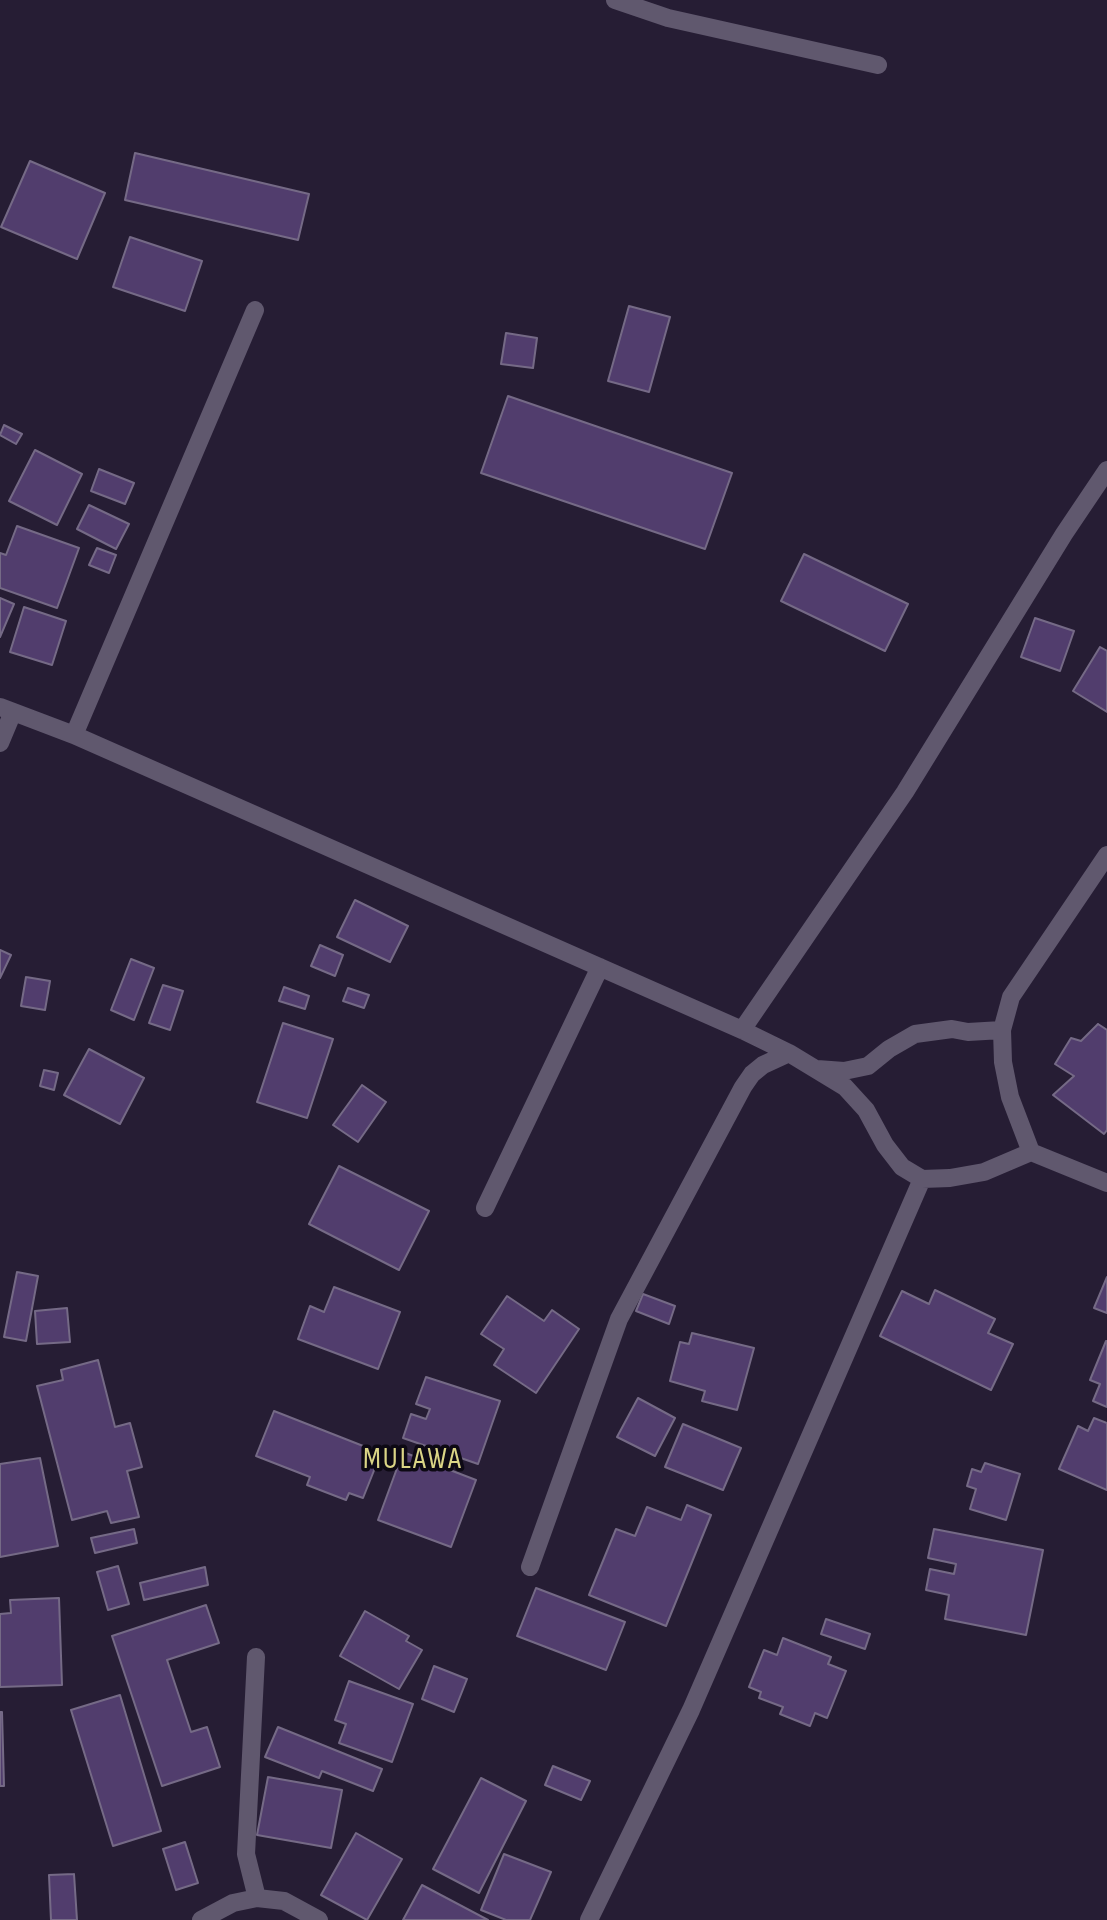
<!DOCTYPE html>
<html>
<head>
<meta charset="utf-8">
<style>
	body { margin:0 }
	canvas { display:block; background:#261d34 }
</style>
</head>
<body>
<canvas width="1107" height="1920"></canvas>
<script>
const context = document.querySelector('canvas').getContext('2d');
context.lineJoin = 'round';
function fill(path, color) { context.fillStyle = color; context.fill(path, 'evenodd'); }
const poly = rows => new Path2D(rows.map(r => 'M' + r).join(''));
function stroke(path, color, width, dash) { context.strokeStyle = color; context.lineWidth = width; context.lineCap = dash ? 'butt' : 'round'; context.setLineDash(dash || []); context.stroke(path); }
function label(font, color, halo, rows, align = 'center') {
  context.font = font + ' "Sofia Sans Condensed",sans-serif'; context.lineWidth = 7; context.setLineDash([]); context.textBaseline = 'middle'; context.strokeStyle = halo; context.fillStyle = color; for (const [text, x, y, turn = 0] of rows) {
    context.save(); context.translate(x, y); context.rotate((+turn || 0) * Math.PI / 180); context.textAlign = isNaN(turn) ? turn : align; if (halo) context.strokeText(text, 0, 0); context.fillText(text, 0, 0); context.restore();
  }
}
const building = poly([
	[135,153,309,194,298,240,125,200,135,153],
	[30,161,105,193,77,259,1,227,30,161],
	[130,237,202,261,185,311,113,287,130,237],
	[629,306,670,317,649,392,608,381,629,306],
	[506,333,537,338,533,368,501,364,506,333],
	[508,396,732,473,705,549,481,473,508,396],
	[4,425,22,434,16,444,0,435,4,425],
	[35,450,82,474,57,525,9,501,35,450],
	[99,469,134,483,125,504,91,491,99,469],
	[89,505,129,524,116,549,77,529,89,505],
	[17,526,79,548,57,608,0,588,0,553,6,555,17,526],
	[97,548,116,555,109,573,89,565,97,548],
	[804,554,908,604,885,651,781,601,804,554],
	[0,598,14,604,0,637,0,598],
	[24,607,66,621,52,665,10,652,24,607],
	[1035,618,1074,631,1060,671,1021,657,1035,618],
	[1100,647,1107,651,1107,712,1073,691,1100,647],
	[355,900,408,926,390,962,337,937,355,900],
	[320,945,343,955,335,976,311,966,320,945],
	[0,950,11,955,0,978,0,950],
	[131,959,154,968,134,1020,111,1010,131,959],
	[26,977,50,981,45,1010,21,1006,26,977],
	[163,985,183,991,170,1030,149,1023,163,985],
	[284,987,309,996,305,1009,279,1001,284,987],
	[348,988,369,995,364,1008,343,1001,348,988],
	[283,1023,333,1039,307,1118,257,1102,283,1023],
	[1098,1024,1107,1030,1107,1130,1104,1134,1053,1095,1074,1076,1055,1064,1071,1038,1081,1041,1098,1024],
	[89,1049,144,1078,120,1124,64,1095,89,1049],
	[44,1070,58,1073,54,1090,40,1086,44,1070],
	[362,1085,386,1102,358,1142,333,1125,362,1085],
	[339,1166,429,1211,399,1270,309,1224,339,1166],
	[17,1272,38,1276,26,1341,4,1337,17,1272],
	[1107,1277,1107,1313,1094,1308,1107,1277],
	[334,1287,400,1312,378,1369,298,1339,310,1306,324,1312,334,1287],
	[935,1290,995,1319,988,1333,1013,1344,991,1390,880,1336,902,1291,929,1304,935,1290],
	[643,1294,675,1306,669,1324,636,1311,643,1294],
	[507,1296,544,1321,552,1310,579,1329,536,1393,494,1365,504,1349,481,1334,507,1296],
	[67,1308,70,1342,37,1344,35,1311,67,1308],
	[692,1333,754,1348,737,1410,702,1401,705,1391,670,1381,680,1342,689,1344,692,1333],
	[1106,1341,1107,1341,1107,1407,1093,1401,1100,1384,1090,1380,1106,1341],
	[98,1360,115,1427,130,1423,142,1467,127,1471,139,1517,111,1523,107,1511,72,1520,37,1386,63,1380,61,1370,98,1360],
	[426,1377,500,1401,478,1464,403,1438,411,1414,426,1419,430,1409,416,1404,426,1377],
	[638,1398,675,1418,655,1456,617,1437,638,1398],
	[274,1411,381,1453,363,1498,349,1493,346,1500,307,1485,310,1477,256,1456,274,1411],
	[1094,1418,1107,1423,1107,1490,1059,1469,1078,1426,1088,1431,1094,1418],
	[683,1424,741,1448,723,1490,665,1467,683,1424],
	[403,1452,476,1480,451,1547,378,1520,403,1452],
	[40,1458,58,1546,0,1557,0,1464,40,1458],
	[985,1463,1020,1474,1006,1520,970,1509,976,1489,967,1486,972,1469,981,1472,985,1463],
	[687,1505,711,1515,666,1626,589,1595,616,1529,635,1536,647,1507,681,1520,687,1505],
	[134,1529,137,1543,95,1553,91,1538,134,1529],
	[934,1529,1043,1550,1026,1635,945,1619,949,1595,926,1590,930,1569,954,1574,956,1564,928,1558,934,1529],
	[118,1566,129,1604,108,1610,97,1572,118,1566],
	[205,1567,208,1585,144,1600,140,1583,205,1567],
	[536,1588,625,1622,606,1670,517,1636,536,1588],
	[59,1598,62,1685,0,1687,0,1614,11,1613,10,1600,59,1598],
	[206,1605,219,1643,167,1660,191,1732,207,1727,220,1767,162,1786,112,1636,206,1605],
	[365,1611,409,1636,406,1641,422,1650,399,1689,340,1656,365,1611],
	[826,1619,870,1634,865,1649,821,1634,826,1619],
	[783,1638,831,1657,828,1664,846,1671,827,1718,815,1713,810,1726,780,1714,783,1707,759,1698,761,1692,749,1687,764,1650,777,1655,783,1638],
	[434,1666,467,1679,454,1712,422,1699,434,1666],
	[349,1681,413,1704,392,1762,339,1743,346,1724,335,1720,349,1681],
	[120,1695,161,1831,113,1846,71,1710,120,1695],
	[0,1712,2,1712,4,1786,0,1786,0,1712],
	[278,1727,382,1769,373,1791,322,1771,319,1778,265,1757,278,1727],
	[553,1766,590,1781,581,1800,545,1785,553,1766],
	[268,1777,342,1790,331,1848,257,1835,268,1777],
	[481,1778,526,1801,479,1893,433,1869,481,1778],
	[356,1833,402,1859,367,1920,321,1895,356,1833],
	[185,1842,198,1883,176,1890,163,1849,185,1842],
	[504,1854,551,1872,530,1920,506,1920,481,1910,504,1854],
	[74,1874,77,1920,51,1920,49,1875,74,1874],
	[422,1885,488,1920,403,1920,422,1885]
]);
fill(building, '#513d6d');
stroke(building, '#756a86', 2);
stroke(poly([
	[615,0,668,18,878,65],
	[0,707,74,735,742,1030,789,1053,845,1087,866,1110,885,1145,902,1167,922,1179,950,1178,984,1172,1031,1152,1107,1183],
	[74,735,255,310],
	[0,743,13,712],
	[742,1030,905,792,1064,534,1107,470],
	[817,1069,844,1071,868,1066,889,1049,915,1034,952,1029,968,1032,1002,1030],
	[1031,1152,1010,1097,1003,1062,1002,1030,1011,997,1107,855],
	[485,1208,600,967],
	[530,1567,619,1319,743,1087,752,1074,763,1065,789,1053],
	[256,1657,246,1854,257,1898],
	[201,1920,233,1903,257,1898,284,1901,319,1920],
	[589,1920,691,1710,922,1179]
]), '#60586e', 18);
context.letterSpacing = '2px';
label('30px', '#dbd586', '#0d0914', [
	["MULAWA",413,1460]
]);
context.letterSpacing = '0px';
</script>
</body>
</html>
